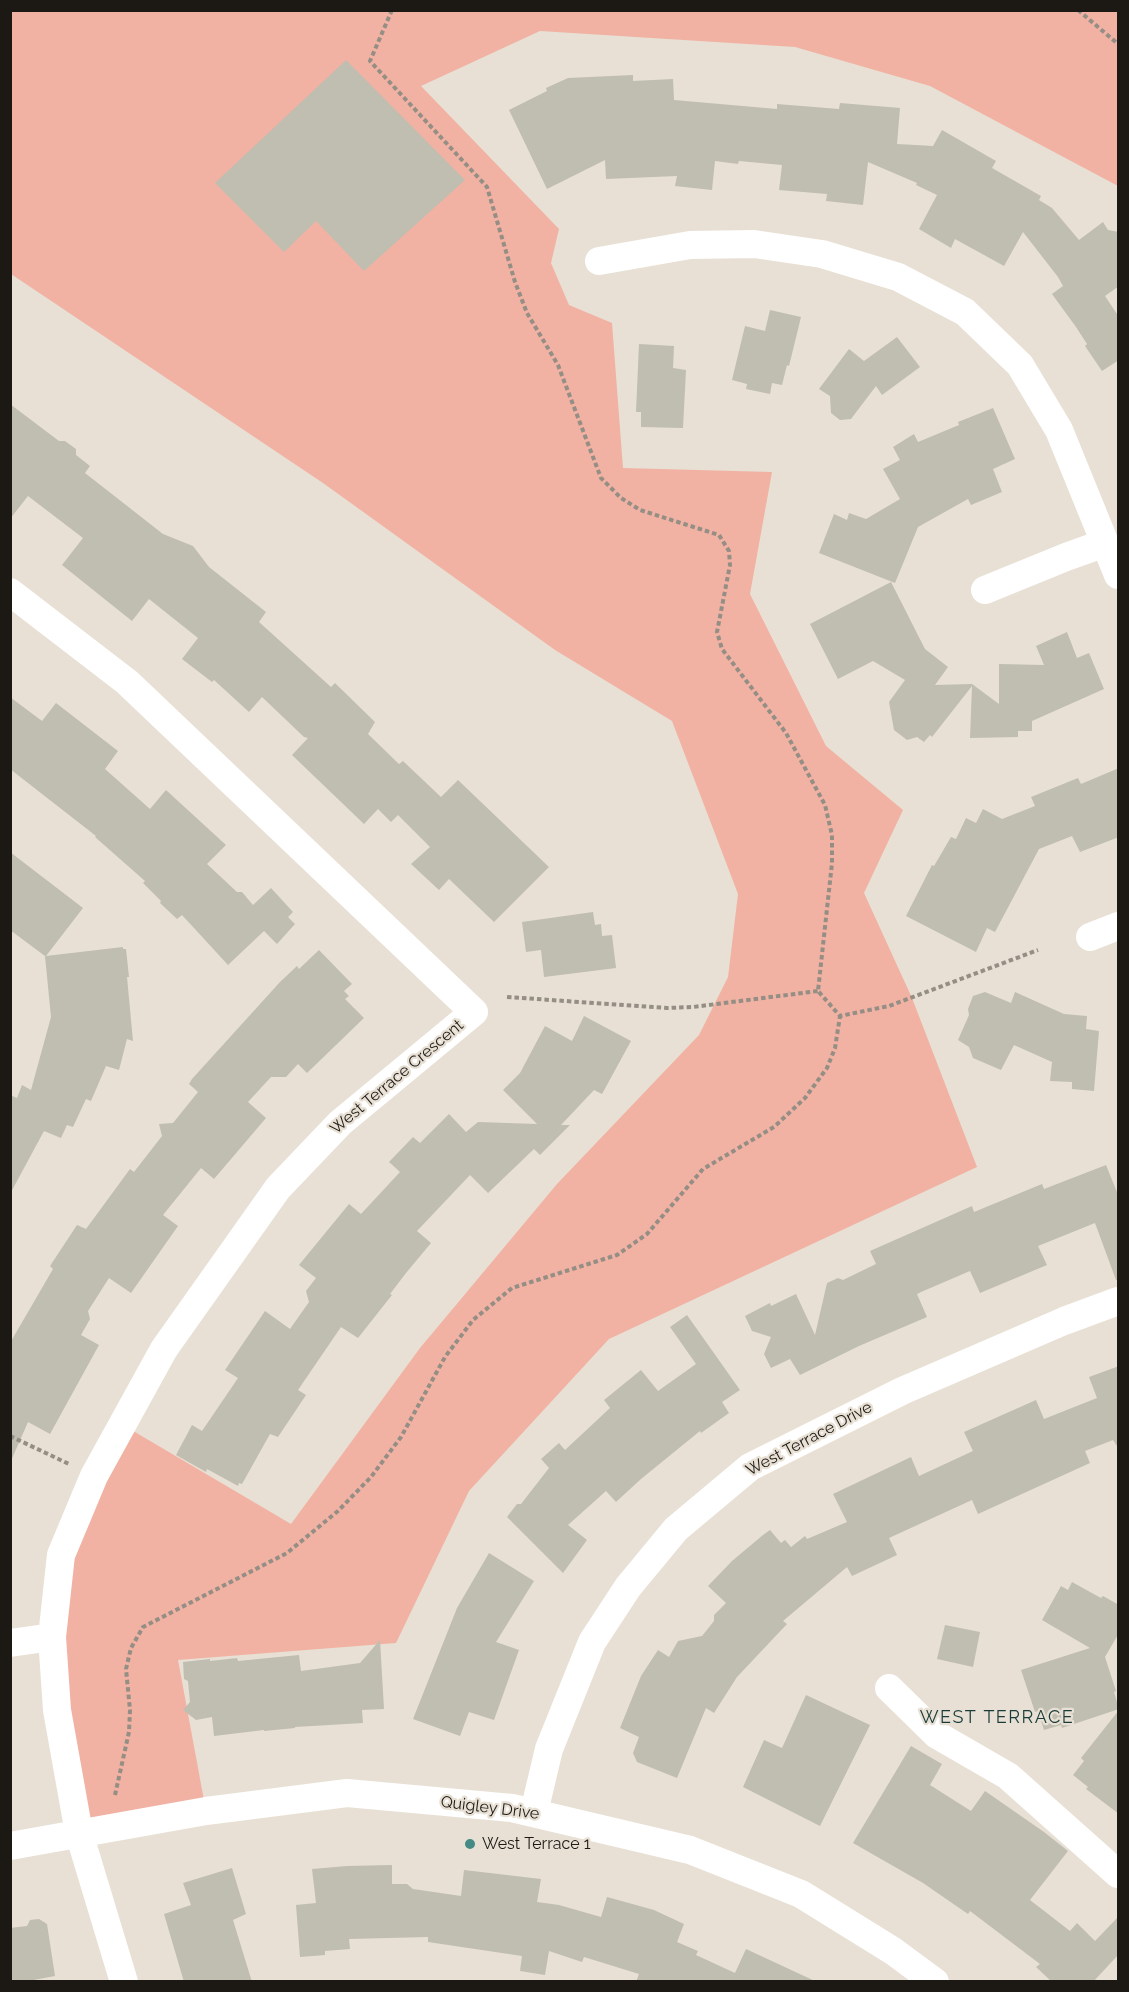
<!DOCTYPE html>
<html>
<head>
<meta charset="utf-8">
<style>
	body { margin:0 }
	#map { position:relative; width:1129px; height:1992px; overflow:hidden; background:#e8e0d4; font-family:Raleway,sans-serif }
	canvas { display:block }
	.frame { position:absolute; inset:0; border:12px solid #1c1915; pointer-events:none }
</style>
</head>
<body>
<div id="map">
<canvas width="1129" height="1992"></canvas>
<div class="frame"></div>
</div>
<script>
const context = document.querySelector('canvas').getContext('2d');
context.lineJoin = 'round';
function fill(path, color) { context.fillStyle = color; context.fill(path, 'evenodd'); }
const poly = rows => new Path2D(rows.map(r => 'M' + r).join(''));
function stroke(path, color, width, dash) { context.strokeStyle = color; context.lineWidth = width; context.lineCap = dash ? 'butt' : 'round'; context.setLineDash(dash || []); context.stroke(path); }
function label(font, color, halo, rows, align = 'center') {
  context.font = font + ' Raleway,sans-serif'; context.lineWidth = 4.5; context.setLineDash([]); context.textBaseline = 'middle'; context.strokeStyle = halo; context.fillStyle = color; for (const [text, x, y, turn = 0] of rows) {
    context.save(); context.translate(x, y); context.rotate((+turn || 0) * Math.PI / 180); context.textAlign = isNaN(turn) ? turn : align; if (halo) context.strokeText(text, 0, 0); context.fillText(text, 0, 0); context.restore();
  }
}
fill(poly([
	[10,11,1118,11,1118,186,930,86,795,47,540,31,421,86,559,229,551,263,569,305,612,323,623,468,772,472,750,594,826,746,903,810,864,893,912,998,977,1167,609,1339,469,1491,396,1643,178,1660,206,1811,79,1833,71,1793,61,1555,123,1425,291,1524,420,1348,557,1184,699,1035,728,977,738,894,672,721,555,650,323,483,11,274]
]), '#f1b2a3');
fill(poly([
	[346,60,465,180,364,271,316,221,284,252,215,183],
	[633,75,633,81,673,79,674,100,777,109,777,104,839,109,840,103,900,108,897,144,933,146,942,130,996,161,992,168,1041,196,1039,200,1052,208,1079,240,1103,222,1108,230,1119,232,1119,286,1105,296,1119,317,1119,360,1102,371,1085,346,1087,344,1076,327,1052,294,1063,286,1058,277,1023,232,1004,266,955,239,951,248,919,229,937,195,916,185,917,183,868,162,863,205,826,201,827,194,779,190,782,165,739,161,738,164,715,161,712,190,675,186,677,176,606,179,605,160,547,189,509,110,547,91,546,88,568,78],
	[770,310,801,317,789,366,787,365,782,385,772,383,770,394,746,389,747,384,732,380,745,326,765,331],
	[897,337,920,367,882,395,876,386,851,419,840,420,831,413,830,396,819,389,849,349,864,361],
	[639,344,674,346,673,368,686,370,683,428,641,427,641,412,636,412],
	[10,404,59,441,65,441,76,449,76,455,90,466,85,473,163,534,193,546,209,567,266,612,259,622,331,687,335,683,375,722,368,734,399,764,403,761,441,797,458,780,549,867,494,922,449,879,439,890,411,864,430,847,398,815,391,822,378,809,364,824,292,755,308,738,304,737,262,697,249,712,214,680,212,682,182,659,198,638,149,599,132,621,62,565,83,538,28,496,10,519],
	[993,408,1015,459,993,469,1002,492,971,505,968,499,918,527,895,583,819,553,834,514,847,520,849,513,866,519,900,499,883,469,900,460,893,447,914,434,918,442,959,425,958,422],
	[891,582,925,649,948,667,935,685,972,684,999,704,999,664,1044,665,1036,646,1067,632,1077,658,1089,653,1104,689,1032,721,1032,731,1018,731,1018,737,970,738,972,686,932,737,930,735,924,742,917,737,907,740,894,730,889,702,905,680,873,661,838,679,810,624],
	[10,697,42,721,56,703,118,751,105,769,150,809,166,790,226,845,207,864,237,892,242,892,253,905,271,888,293,912,288,917,295,924,277,944,264,931,228,965,182,915,177,919,160,903,161,901,143,883,145,881,95,837,96,836,10,769],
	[1119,768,1119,837,1080,852,1072,836,1039,849,995,932,987,928,976,952,906,916,932,865,934,866,951,837,956,839,966,818,976,823,983,809,1002,819,1035,806,1031,797,1078,778,1081,784],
	[10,852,83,908,46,956,123,947,123,949,126,949,129,977,127,977,133,1041,127,1039,119,1070,106,1066,91,1101,86,1099,73,1127,67,1125,61,1138,44,1131,10,1194,10,1095,17,1098,22,1085,31,1090,51,1017,45,956,10,930],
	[593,912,595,925,601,924,602,936,612,935,616,968,544,977,541,950,526,952,522,922],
	[319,950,352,984,344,991,349,996,345,999,364,1018,307,1073,298,1064,286,1077,271,1077,248,1102,266,1118,214,1179,201,1168,163,1215,178,1226,131,1293,109,1278,88,1311,90,1319,81,1335,99,1345,50,1434,28,1422,10,1463,10,1343,53,1269,50,1266,77,1225,86,1229,130,1169,134,1172,162,1136,159,1124,173,1123,198,1092,189,1084,192,1079,280,982,297,966,299,969],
	[985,992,1011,1003,1015,992,1064,1014,1087,1016,1086,1029,1099,1031,1094,1091,1072,1089,1072,1082,1050,1081,1052,1062,1014,1045,1001,1070,973,1058,969,1047,958,1040,969,1015,968,1009,973,996],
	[584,1016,631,1041,602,1094,594,1090,561,1125,570,1125,540,1155,534,1149,488,1193,470,1175,417,1231,431,1243,406,1273,390,1294,392,1295,358,1338,341,1327,298,1390,306,1395,278,1437,270,1434,242,1484,239,1483,238,1486,207,1469,206,1472,176,1455,192,1425,202,1431,238,1378,225,1370,265,1311,290,1329,309,1302,306,1291,316,1278,299,1265,349,1204,361,1214,400,1172,389,1162,413,1137,420,1143,449,1114,466,1132,478,1122,537,1124,503,1090,520,1073,545,1026,572,1041],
	[1106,1165,1119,1197,1119,1280,1116,1280,1095,1223,1038,1246,1047,1265,980,1293,970,1271,921,1292,917,1294,927,1317,859,1346,800,1375,790,1359,771,1368,764,1354,771,1337,752,1331,745,1316,770,1303,771,1306,796,1294,815,1335,827,1283,838,1278,843,1280,876,1264,870,1251,972,1206,974,1212,1042,1184,1044,1189],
	[687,1315,740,1390,722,1402,729,1413,701,1433,700,1431,641,1479,616,1502,606,1491,568,1525,587,1540,563,1573,507,1517,517,1504,521,1504,549,1468,541,1459,559,1443,565,1450,610,1408,604,1400,641,1370,658,1391,696,1364,670,1327],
	[1119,1366,1119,1449,1113,1440,1085,1451,1090,1463,978,1514,972,1500,889,1538,897,1555,852,1576,847,1567,783,1621,787,1624,737,1677,714,1713,706,1708,677,1778,637,1762,633,1753,639,1737,620,1728,641,1676,658,1650,669,1657,678,1641,702,1636,714,1621,714,1615,726,1603,708,1586,732,1561,763,1535,770,1530,781,1543,785,1540,791,1547,805,1536,807,1539,847,1522,833,1494,911,1457,919,1476,973,1451,964,1432,1036,1400,1044,1419,1097,1398,1089,1377],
	[489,1553,534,1581,496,1642,519,1650,494,1720,469,1712,460,1736,413,1719,457,1608],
	[1072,1582,1101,1598,1103,1596,1119,1605,1119,1633,1105,1657,1116,1691,1114,1692,1119,1709,1062,1728,1061,1725,1044,1730,1038,1711,1035,1712,1021,1670,1090,1648,1042,1620,1061,1586,1068,1590],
	[945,1625,980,1632,973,1667,937,1659],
	[380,1640,384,1709,362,1710,363,1723,295,1727,295,1728,264,1731,264,1730,214,1736,212,1717,196,1720,183,1710,190,1702,188,1681,184,1679,183,1662,210,1659,210,1661,237,1658,238,1661,299,1655,301,1671,360,1663],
	[806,1695,870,1725,820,1826,743,1787,764,1740,782,1748],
	[1119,1710,1119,1814,1086,1789,1088,1787,1073,1775,1084,1761,1081,1758],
	[911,1746,942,1764,930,1785,971,1811,985,1791,1044,1832,1068,1851,1030,1900,1070,1931,1077,1923,1095,1941,1119,1916,1119,1954,1093,1982,1052,1982,1036,1967,1040,1964,970,1911,968,1914,923,1883,853,1843],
	[392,1865,392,1884,407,1884,413,1889,461,1896,464,1870,541,1879,537,1902,559,1905,601,1917,607,1897,654,1910,684,1924,677,1942,698,1951,696,1955,735,1973,746,1949,817,1982,636,1982,639,1974,584,1957,582,1962,549,1951,545,1975,520,1971,522,1956,428,1942,428,1937,349,1939,350,1949,325,1951,325,1955,300,1957,296,1905,316,1903,312,1869,347,1866],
	[232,1868,246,1914,233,1920,252,1982,184,1982,164,1914,191,1905,183,1883],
	[39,1919,47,1924,55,1976,23,1982,10,1982,10,1928,27,1926,30,1920]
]), '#bfbeb0');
stroke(poly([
	[392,10,370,61,487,187,515,282,527,313,558,365,601,478,621,498,640,510,719,535,729,551,730,565,717,632,722,649,786,733,825,805,832,835,832,863,818,991,840,1016,889,1006,1038,950],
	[1078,10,1118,44],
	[507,997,667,1008,693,1007,818,991],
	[10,1436,69,1464],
	[115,1795,129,1732,130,1710,126,1669,131,1648,143,1627,287,1553,338,1511,371,1477,401,1437,445,1357,473,1320,512,1288,617,1255,647,1234,703,1169,774,1127,805,1098,827,1068,835,1048,840,1016]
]), '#948e85', 4, [4.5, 3]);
stroke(poly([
	[599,261,690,245,754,244,822,254,898,277,965,312,1020,365,1059,430,1118,575],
	[985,590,1066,557,1105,543],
	[10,592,127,682,474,1012,340,1123,278,1188,164,1349,94,1476,61,1555,52,1637,57,1710,79,1833,124,1982],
	[1090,937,1118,926],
	[10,1643,52,1637],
	[889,1688,937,1735,1008,1776,1118,1874],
	[534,1812,549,1749,592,1642,628,1587,676,1529,750,1467,902,1391,1064,1321,1118,1301],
	[10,1846,206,1811,347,1793,512,1808,690,1850,801,1894,893,1951,935,1982]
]), '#fff', 28);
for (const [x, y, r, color] of [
	[470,1844,6,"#448b86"]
]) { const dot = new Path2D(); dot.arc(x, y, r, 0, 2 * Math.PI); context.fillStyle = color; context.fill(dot); stroke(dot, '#e8e0d4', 2); }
label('16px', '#1c1915', '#e8e0d4', [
	["West Terrace Crescent",397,1077,-40],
	["West Terrace Drive",809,1439,-28],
	["Quigley Drive",490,1808,7]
]);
label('16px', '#1c1915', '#e8e0d4', [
	["West Terrace 1",482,1844]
], 'left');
context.letterSpacing = '1.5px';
label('18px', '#193b39', '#e8e0d4', [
	["WEST TERRACE",997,1718]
]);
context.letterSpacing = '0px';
</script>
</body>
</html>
